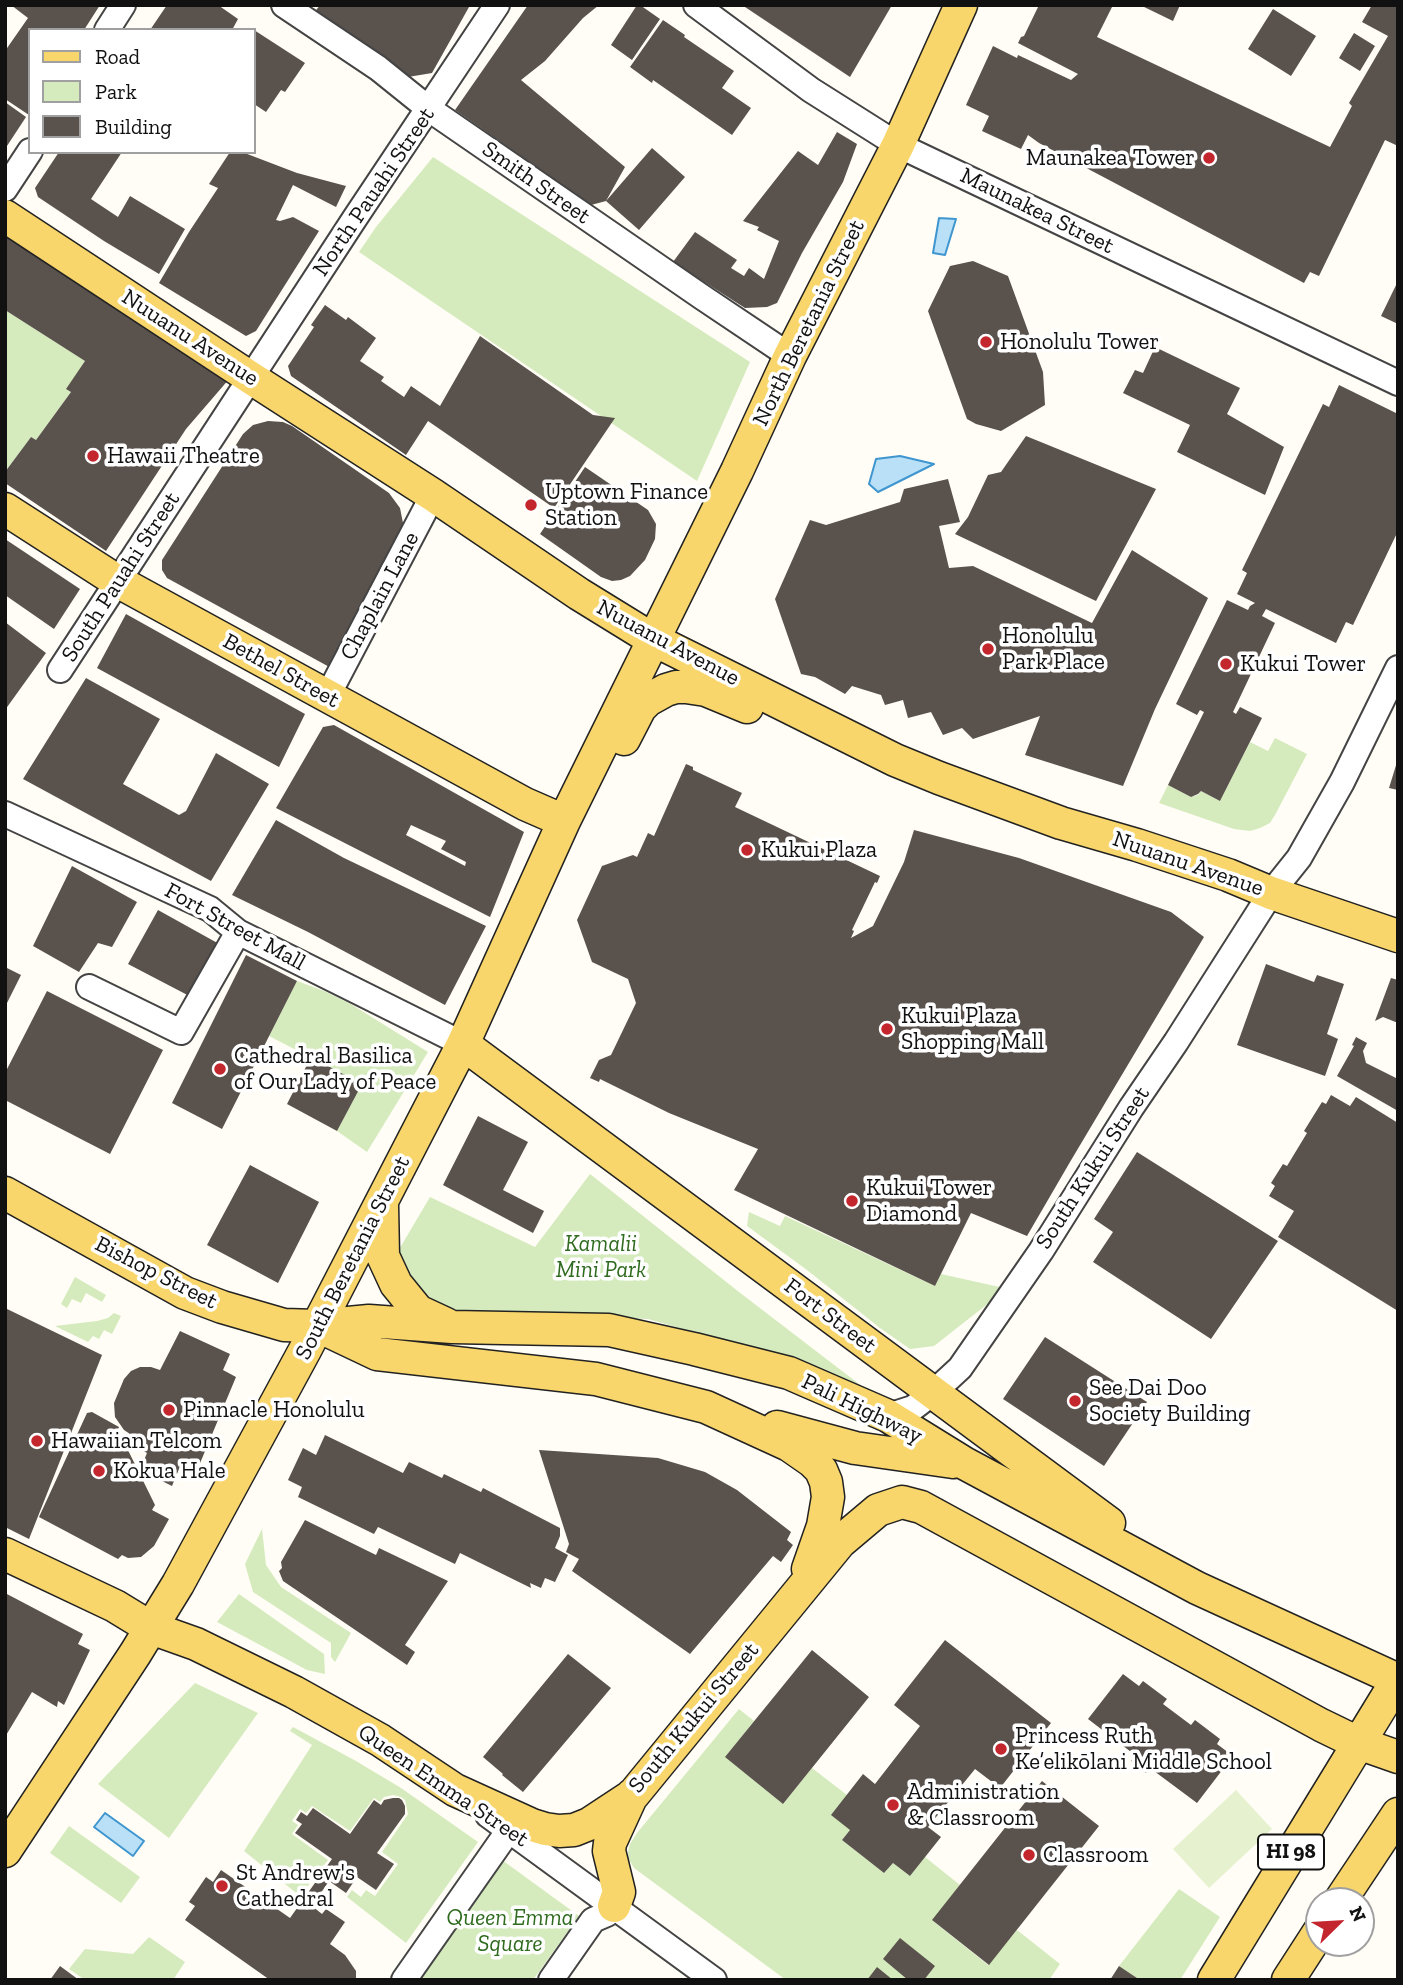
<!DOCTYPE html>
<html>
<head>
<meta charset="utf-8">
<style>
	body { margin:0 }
	#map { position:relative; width:1403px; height:1985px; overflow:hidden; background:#fffdf5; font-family:"Zilla Slab",serif }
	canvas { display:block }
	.frame { position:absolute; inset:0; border:7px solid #111; pointer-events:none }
	.legend { position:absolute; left:28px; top:28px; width:228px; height:126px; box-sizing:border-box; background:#fff; border:2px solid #a0a0a0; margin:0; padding:9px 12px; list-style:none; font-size:21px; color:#111 }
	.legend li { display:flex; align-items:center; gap:14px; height:35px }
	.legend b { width:35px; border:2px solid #a0a0a0 }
	.north { position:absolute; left:1305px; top:1887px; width:70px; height:70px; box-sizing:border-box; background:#fff; border:2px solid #a0a0a0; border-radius:50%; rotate:66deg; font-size:19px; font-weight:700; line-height:28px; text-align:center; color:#111 }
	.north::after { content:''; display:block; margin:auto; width:24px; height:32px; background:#c4262e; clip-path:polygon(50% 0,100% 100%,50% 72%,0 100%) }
</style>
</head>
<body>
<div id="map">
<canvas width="1403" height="1985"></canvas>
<div class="frame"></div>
<ul class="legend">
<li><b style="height:9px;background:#f9d66b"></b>Road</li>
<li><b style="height:19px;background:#d5ebbd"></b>Park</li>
<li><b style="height:19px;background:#5a524d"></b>Building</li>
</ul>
<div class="north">N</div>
</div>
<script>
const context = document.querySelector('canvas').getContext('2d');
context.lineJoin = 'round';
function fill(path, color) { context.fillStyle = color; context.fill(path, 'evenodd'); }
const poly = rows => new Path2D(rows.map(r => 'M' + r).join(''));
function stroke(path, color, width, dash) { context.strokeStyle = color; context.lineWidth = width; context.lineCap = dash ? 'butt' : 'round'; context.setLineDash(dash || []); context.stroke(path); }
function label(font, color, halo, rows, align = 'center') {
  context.font = font + ' "Zilla Slab",serif'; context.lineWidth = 7; context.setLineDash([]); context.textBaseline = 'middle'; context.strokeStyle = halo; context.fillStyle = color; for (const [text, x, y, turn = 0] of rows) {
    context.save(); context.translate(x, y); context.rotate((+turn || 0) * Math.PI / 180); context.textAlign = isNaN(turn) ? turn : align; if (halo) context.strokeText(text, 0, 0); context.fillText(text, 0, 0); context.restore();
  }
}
fill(poly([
	[433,157,750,362,697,481,359,252,376,227],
	[5,310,85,361,67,389,71,392,36,440,31,437,5,472],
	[1275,738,1307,754,1275,815,1270,823,1260,828,1250,831,1234,829,1159,803,1168,785,1191,797,1198,795,1201,791,1220,801,1250,742,1268,751],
	[297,981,324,991,349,1003,428,1052,367,1152,337,1131,362,1084,269,1036],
	[590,1174,739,1292,876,1397,875,1400,821,1369,648,1319,425,1310,394,1258,430,1197,535,1247],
	[749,1212,780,1226,785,1216,935,1286,941,1274,1004,1288,985,1306,934,1346,910,1349,880,1328,807,1270,747,1226],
	[75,1277,106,1295,102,1302,86,1293,81,1303,72,1299,67,1308,61,1304],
	[114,1313,121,1316,112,1334,104,1330,99,1339,93,1336,88,1342,55,1326,97,1321,108,1318],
	[262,1529,266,1565,281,1587,351,1633,335,1662,331,1657,331,1643,253,1592,245,1564],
	[239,1594,324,1654,325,1674,307,1670,217,1622],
	[195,1683,258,1713,169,1838,98,1784],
	[739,1709,754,1721,726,1757,783,1804,812,1768,847,1795,850,1830,842,1840,884,1873,893,1863,910,1876,925,1857,960,1885,933,1921,988,1965,1017,1930,1060,1964,1049,1980,786,1980,634,1868,627,1856,630,1844,637,1833],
	[293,1727,356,1761,401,1788,478,1842,406,1943,347,1897,352,1890,361,1897,366,1890,375,1896,398,1864,382,1852,408,1814,405,1800,401,1797,393,1795,384,1797,380,1802,374,1798,350,1831,312,1806,306,1813,300,1809,292,1821,298,1825,292,1834,328,1860,300,1896,244,1851,312,1745,290,1731],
	[69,1826,140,1877,121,1903,50,1853],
	[502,1860,579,1916,533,1980,417,1980],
	[1179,1889,1220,1917,1180,1980,1140,1980,1119,1966],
	[149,1937,185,1962,173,1980,85,1980,69,1969,85,1949,133,1954]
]), '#d5ebbd');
fill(poly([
	[1236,1790,1272,1829,1209,1888,1173,1849]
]), '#e6f2cf');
const water = poly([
	[939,218,956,219,945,255,933,253,939,218],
	[900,456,934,464,878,492,869,484,876,459,900,456],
	[105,1813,144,1841,133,1856,94,1827,105,1813]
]);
fill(water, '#b9e0f7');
stroke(water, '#3f96cf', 2);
fill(poly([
	[11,5,100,5,84,30,30,30,29,115,5,99,5,51,28,18],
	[167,5,218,5,238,19,232,30,150,30],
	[320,5,467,5,469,7,432,73,408,77,314,13],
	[528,5,599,5,583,18,545,61,521,80,625,167,606,201,591,205,455,110],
	[637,5,640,5,660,19,632,60,611,45],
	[742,5,892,5,850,77],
	[1039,5,1113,5,1097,37,1330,147,1352,106,1349,103,1388,36,1362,22,1372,5,1398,5,1398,146,1385,140,1319,276,1310,272,1304,283,1039,143,1028,135,1021,149,982,131,989,116,966,105,993,46,1017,58,1018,55,1071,80,1078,74,1018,43,1021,37,1024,36],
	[1140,5,1180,5,1173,21],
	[1273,9,1316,36,1291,76,1248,49],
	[663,20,685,35,684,37,734,71,722,88,751,108,732,135,653,80,652,83,630,67],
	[254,30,305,63,285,92,281,90,266,112,254,104],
	[1354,33,1375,46,1360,71,1339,58],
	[5,102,26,117,5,149],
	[837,132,857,144,843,182,802,253,777,303,767,307,745,308,673,262,695,232,737,260,731,268,744,276,749,268,764,279,779,241,757,230,759,227,743,221,798,151,818,165],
	[652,148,685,177,639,230,606,201],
	[59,152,122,152,91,199,118,217,130,196,185,229,159,274,104,241,38,197,35,188],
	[230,152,242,152,297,173,346,186,336,207,293,185,276,220,280,221,293,217,319,231,256,331,246,336,159,283,189,232,218,188,209,184],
	[8,233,230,378,186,429,106,551,5,483,5,472,31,437,36,440,71,392,66,389,85,361,5,310,5,237],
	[973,261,1008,276,1043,372,1045,405,1001,431,976,424,967,419,928,311,950,266],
	[1398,281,1398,324,1381,316],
	[325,305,346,320,348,317,376,338,360,361,384,377,381,381,404,397,411,386,440,406,480,336,593,415,615,418,554,508,428,421,406,455,291,376,288,366,314,327,311,325],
	[1155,347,1240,388,1227,414,1284,447,1265,495,1177,452,1190,425,1123,393,1135,370,1143,373],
	[1339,385,1398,414,1398,531,1353,625,1346,622,1336,643,1266,609,1262,616,1275,623,1233,712,1236,714,1240,707,1262,718,1220,801,1201,791,1198,794,1191,797,1168,785,1204,712,1200,710,1197,715,1176,704,1227,600,1248,610,1250,606,1255,603,1237,594,1247,573,1242,570,1323,404,1329,407],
	[268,421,283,422,292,426,389,493,400,508,403,523,402,537,333,669,167,578,162,570,162,560,243,434,253,425],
	[1026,436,1156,489,1096,601,955,534,968,517,988,475,1001,472],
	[585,467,648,510,656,524,655,539,645,560,630,576,621,580,612,581,601,577,540,534],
	[948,479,960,522,939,526,949,568,973,566,1092,623,1132,550,1208,598,1155,709,1123,786,1025,755,1040,716,973,739,962,728,943,735,931,712,908,718,903,700,885,705,881,695,852,686,845,694,815,677,801,674,775,599,810,520,826,525,900,502,904,489],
	[5,539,80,589,54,629,5,595],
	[126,614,305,714,279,767,97,668],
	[5,622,46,653,5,710],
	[86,678,160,719,123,784,179,815,186,811,216,753,269,784,211,881,23,779],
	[334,725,524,832,490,917,276,808,323,727],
	[411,825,446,841,441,849,466,862,465,866,406,835],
	[1397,762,1398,762,1398,790,1389,788],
	[686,764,693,767,693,770,742,793,735,807,880,876,877,883,875,882,852,930,854,931,851,938,873,926,904,862,914,830,1019,858,1171,912,1204,937,1070,1162,1027,1236,971,1213,935,1286,734,1190,758,1149,669,1113,600,1079,599,1082,590,1078,599,1060,611,1055,636,1003,628,979,592,962,577,920,602,866,633,855,637,857,648,833,654,836],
	[276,820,344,858,486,926,445,1005,308,932,232,895],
	[72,866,137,902,112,947,98,943,79,972,33,946],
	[158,910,221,945,197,1000,128,964],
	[246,955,297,981,222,1129,172,1103],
	[1266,964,1314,982,1317,975,1344,984,1327,1034,1338,1039,1325,1076,1237,1045],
	[5,967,21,975,5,1007],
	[1391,978,1398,980,1398,1023,1383,1017,1375,1021],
	[47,991,163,1050,110,1154,5,1100,5,1073],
	[1356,1037,1367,1043,1363,1051,1366,1063,1398,1079,1398,1111,1337,1076,1354,1046,1352,1045],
	[311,1057,362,1084,337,1131,287,1104],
	[1331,1095,1350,1106,1356,1097,1398,1123,1398,1311,1278,1237,1294,1211,1269,1196,1275,1186,1271,1183,1283,1164,1287,1166,1307,1133,1304,1131,1322,1102,1326,1104],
	[478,1116,528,1142,503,1190,544,1211,533,1233,443,1185],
	[1137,1152,1278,1241,1211,1339,1093,1262,1113,1232,1094,1219],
	[250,1165,319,1202,278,1283,207,1245],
	[5,1308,102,1355,29,1539,5,1527],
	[180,1331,230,1354,223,1370,236,1377,198,1468,183,1459,172,1486,140,1470,147,1453,130,1443,133,1436,124,1430,115,1417,114,1403,124,1379,131,1371,140,1367,151,1367,160,1370],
	[1045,1337,1147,1402,1104,1466,1003,1399],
	[92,1412,119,1427,116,1435,122,1438,155,1505,152,1510,169,1519,154,1546,141,1557,128,1558,122,1555,118,1559,39,1517,87,1413],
	[325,1435,403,1473,409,1462,442,1478,444,1474,481,1492,483,1488,560,1528,560,1536,555,1548,568,1555,555,1582,545,1578,541,1588,530,1583,531,1588,460,1553,455,1564,378,1527,374,1534,298,1497,302,1487,288,1480,303,1448,316,1455],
	[539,1450,658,1458,705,1472,737,1490,791,1532,787,1540,793,1545,781,1562,773,1556,690,1654,572,1571,579,1559,566,1552,569,1544],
	[305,1520,376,1555,379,1548,448,1581,405,1645,415,1652,407,1665,283,1581,279,1571,282,1568,281,1562],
	[5,1593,83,1634,78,1644,90,1650,64,1705,58,1701,57,1707,32,1692,5,1737],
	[945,1640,1051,1723,1000,1788,975,1769,928,1827,941,1837,910,1876,893,1863,884,1873,842,1840,850,1830,831,1815,863,1774,875,1784,920,1726,894,1705],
	[812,1650,869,1697,783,1804,725,1757],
	[568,1654,611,1688,523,1792,502,1775,503,1774,483,1757],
	[1123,1674,1139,1686,1143,1681,1167,1699,1163,1704,1191,1725,1195,1720,1220,1739,1217,1744,1233,1756,1197,1803,1150,1768,1146,1773,1131,1761,1135,1755,1088,1719],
	[1042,1781,1099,1826,989,1965,932,1920],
	[393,1798,399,1798,402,1800,405,1806,405,1814,377,1853,394,1864,376,1890,357,1877,346,1893,329,1881,312,1906,322,1914,326,1909,345,1922,330,1944,345,1955,356,1971,356,1980,270,1980,185,1920,195,1906,189,1902,206,1877,213,1882,221,1870,290,1918,332,1859,295,1833,302,1824,296,1820,301,1812,307,1816,313,1808,350,1834,374,1800,381,1805,384,1800],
	[900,1938,935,1966,924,1980,908,1980,883,1959],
	[60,1966,79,1980,50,1980],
	[1119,1966,1140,1980,1110,1980],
	[877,1967,893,1980,867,1980]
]), '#5a524d');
const minor = poly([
	[284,5,378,68,429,109,702,297,790,356],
	[696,5,811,90,898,145,1398,383],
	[107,30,123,5],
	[5,189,30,151],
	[60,670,355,218,497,5],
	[327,697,433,495],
	[5,814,210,909,238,932,463,1044],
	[89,987,181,1032,238,932],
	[888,1416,913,1408,934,1392,960,1368,1041,1251,1131,1108,1176,1042,1271,893,1299,858,1342,782,1398,668],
	[488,1815,714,1980],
	[404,1980,509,1830],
	[551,1980,593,1920,607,1914,614,1906]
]);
const major = poly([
	[5,216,251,378,433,495,579,594,652,639,895,760,939,778,1061,823,1137,845,1228,875,1271,893,1398,936],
	[5,509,117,581,525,804,564,821],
	[624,739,640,708,648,700,666,690,676,687,686,687,706,690,747,707],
	[463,1044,1109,1523],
	[5,1193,185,1293,222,1307,284,1325,317,1326,369,1321,452,1327,609,1330,694,1349,789,1373,888,1416,964,1463,1197,1588,1398,1680],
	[382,1205,383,1256,396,1284,418,1311,446,1324],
	[318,1326,377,1354,596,1379,706,1407,789,1445,812,1461,821,1470,826,1482,828,1497,823,1526,808,1569],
	[777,1427,855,1448,953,1462],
	[5,1554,115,1606,151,1628,196,1644,294,1692,380,1740,455,1790,532,1825,545,1829,559,1831,574,1830,589,1824,633,1795,840,1542,878,1510,902,1502,921,1507,1321,1725,1358,1743,1398,1757],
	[5,1851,135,1654,178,1584,305,1350,463,1044,564,821,737,471,790,356,898,145,961,5],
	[1340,1901,1398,1814],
	[614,1906,619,1892,609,1851,610,1843,632,1795],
	[1214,1980,1398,1679],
	[1288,1980,1319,1932]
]);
stroke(minor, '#444', 28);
stroke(major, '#222', 35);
stroke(minor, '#fff', 24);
stroke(major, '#f9d66b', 32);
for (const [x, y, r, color] of [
	[1209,158,7,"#c4262e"],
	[986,342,7,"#c4262e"],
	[93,456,7,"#c4262e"],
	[531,505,7,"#c4262e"],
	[988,649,7,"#c4262e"],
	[1226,664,7,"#c4262e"],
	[747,850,7,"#c4262e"],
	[887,1029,7,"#c4262e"],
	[220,1069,7,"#c4262e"],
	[852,1201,7,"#c4262e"],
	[1075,1401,7,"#c4262e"],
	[169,1410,7,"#c4262e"],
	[37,1441,7,"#c4262e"],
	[99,1471,7,"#c4262e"],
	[1001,1749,7,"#c4262e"],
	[893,1805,7,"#c4262e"],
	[1029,1855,7,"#c4262e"],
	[222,1886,7,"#c4262e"]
]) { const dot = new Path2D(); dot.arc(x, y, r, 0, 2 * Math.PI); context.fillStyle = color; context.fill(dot); stroke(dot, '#fff', 2.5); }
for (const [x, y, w] of [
	[1291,1852,66]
]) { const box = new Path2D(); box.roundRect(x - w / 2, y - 17.5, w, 35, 5); context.fillStyle = '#fff'; context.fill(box); stroke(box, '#111', 2); }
label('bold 21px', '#111', null, [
	["HI 98",1291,1852]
]);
label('23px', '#111', '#fff', [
	["Maunakea Tower",1195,158,"right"],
	["Honolulu Tower",1000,342],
	["Hawaii Theatre",107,456],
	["Uptown Finance",545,492],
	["Station",545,518],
	["Honolulu",1002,636],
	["Park Place",1002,662],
	["Kukui Tower",1240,664],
	["Kukui Plaza",761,850],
	["Kukui Plaza",901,1016],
	["Shopping Mall",901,1042],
	["Cathedral Basilica",234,1056],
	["of Our Lady of Peace",234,1082],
	["Kukui Tower",866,1188],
	["Diamond",866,1214],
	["See Dai Doo",1089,1388],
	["Society Building",1089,1414],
	["Pinnacle Honolulu",183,1410],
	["Hawaiian Telcom",51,1441],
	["Kokua Hale",113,1471],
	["Princess Ruth",1015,1736],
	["Ke’elikōlani Middle School",1015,1762],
	["Administration",907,1792],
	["& Classroom",907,1818],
	["Classroom",1043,1855],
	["St Andrew's",236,1873],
	["Cathedral",236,1899]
], 'left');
label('23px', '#111', '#fff', [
	["Smith Street",536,183,35],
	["North Pauahi Street",374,192,-56],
	["Maunakea Street",1037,211,26],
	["North Beretania Street",809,323,-64],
	["Nuuanu Avenue",190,338,33],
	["South Pauahi Street",121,577,-57],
	["Chaplain Lane",380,596,-62],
	["Nuuanu Avenue",668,643,28],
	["Bethel Street",281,671,29],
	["Nuuanu Avenue",1188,864,19],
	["Fort Street Mall",235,927,29],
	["South Kukui Street",1093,1168,-57],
	["South Beretania Street",353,1258,-63],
	["Bishop Street",156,1273,27],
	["Fort Street",830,1316,37],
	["Pali Highway",862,1409,26],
	["South Kukui Street",694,1718,-50],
	["Queen Emma Street",443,1786,34]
]);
label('italic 23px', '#2f6b1f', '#fff', [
	["Kamalii",601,1244],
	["Mini Park",601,1270],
	["Queen Emma",510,1918],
	["Square",510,1944]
]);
</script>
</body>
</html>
